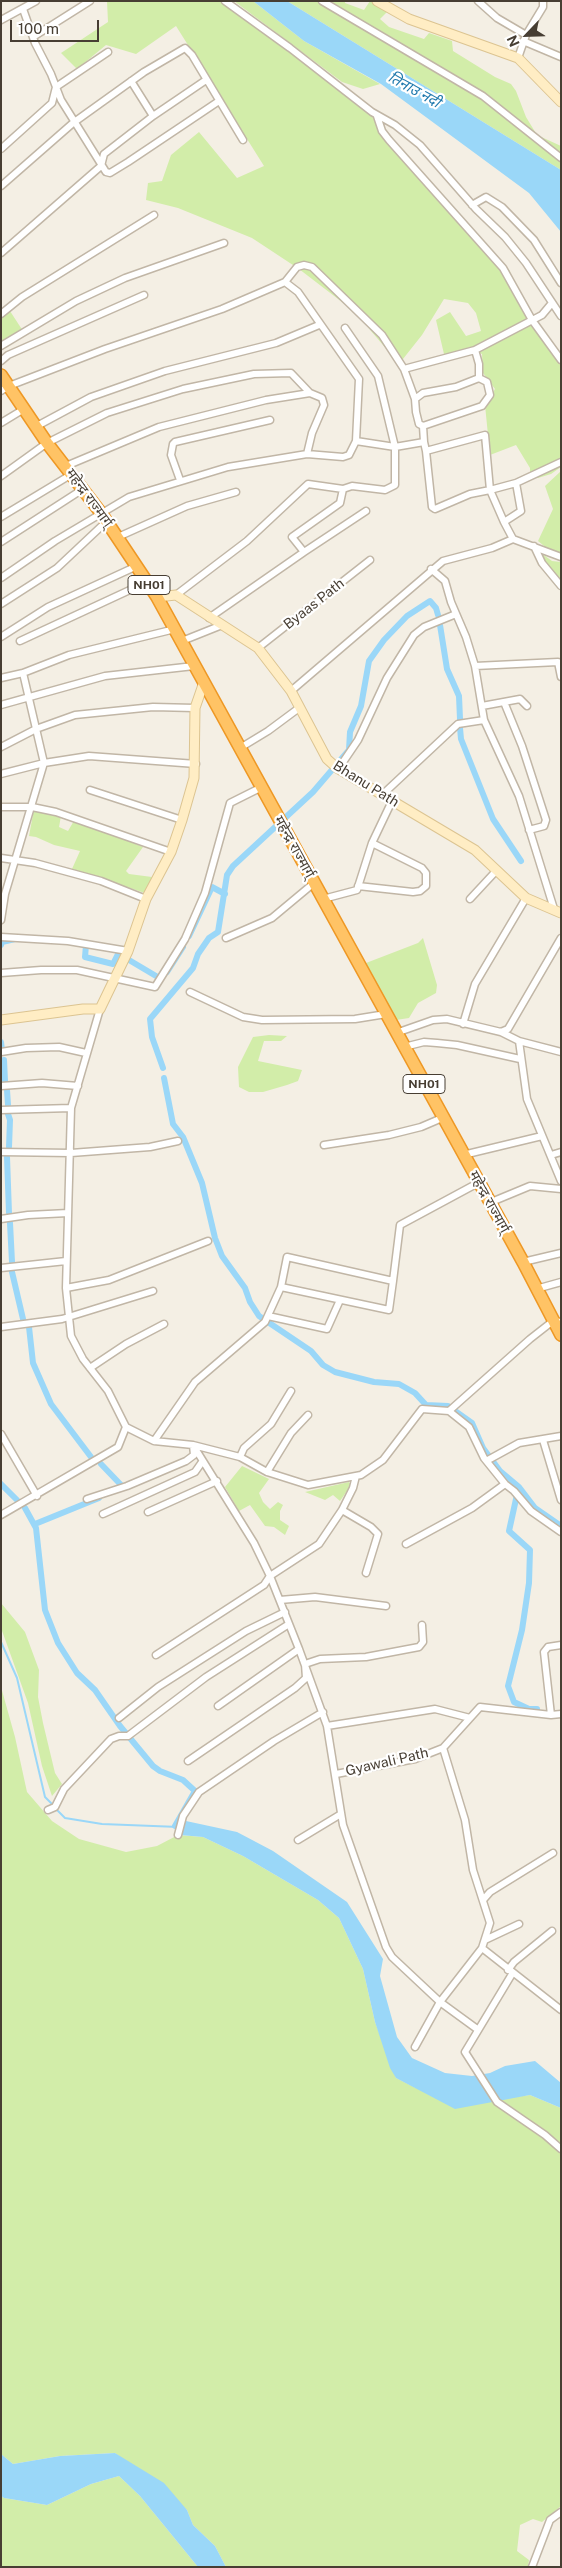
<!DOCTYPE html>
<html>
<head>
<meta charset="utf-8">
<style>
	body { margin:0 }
	#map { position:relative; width:562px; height:2568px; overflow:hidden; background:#f4efe4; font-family:"Public Sans",sans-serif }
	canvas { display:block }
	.frame { position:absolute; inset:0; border:2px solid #473e33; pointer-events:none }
	.north { position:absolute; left:502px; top:10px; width:50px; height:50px; -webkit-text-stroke:4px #fff; paint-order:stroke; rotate:246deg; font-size:14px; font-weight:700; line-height:20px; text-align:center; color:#473e33 }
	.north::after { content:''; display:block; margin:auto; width:18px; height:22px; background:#473e33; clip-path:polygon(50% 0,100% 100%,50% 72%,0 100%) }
	.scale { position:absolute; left:10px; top:20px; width:89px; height:22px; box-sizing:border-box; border:2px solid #473e33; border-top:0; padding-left:6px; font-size:15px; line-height:18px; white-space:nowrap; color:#473e33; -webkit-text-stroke:4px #fff; paint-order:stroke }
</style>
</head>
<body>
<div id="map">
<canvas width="562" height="2568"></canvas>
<div class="frame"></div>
<div class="north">N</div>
<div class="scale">100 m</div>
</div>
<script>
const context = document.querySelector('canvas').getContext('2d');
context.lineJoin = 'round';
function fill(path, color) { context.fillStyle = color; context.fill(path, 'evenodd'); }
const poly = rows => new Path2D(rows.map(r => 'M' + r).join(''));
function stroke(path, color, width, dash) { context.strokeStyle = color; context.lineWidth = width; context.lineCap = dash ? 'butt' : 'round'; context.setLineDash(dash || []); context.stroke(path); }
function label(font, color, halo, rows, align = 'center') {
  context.font = font + ' "Public Sans","Noto Sans Devanagari",sans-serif'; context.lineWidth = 4.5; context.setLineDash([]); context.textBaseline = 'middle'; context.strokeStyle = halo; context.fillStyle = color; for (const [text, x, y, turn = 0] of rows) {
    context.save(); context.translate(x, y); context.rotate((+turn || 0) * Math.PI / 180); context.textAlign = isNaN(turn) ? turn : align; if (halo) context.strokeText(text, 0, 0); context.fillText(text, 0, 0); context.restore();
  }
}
fill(poly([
	[107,1,228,1,334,78,387,132,510,271,511,280,528,311,552,346,561,367,561,467,551,474,538,478,530,475,530,468,516,445,490,455,485,405,495,389,483,373,482,354,473,350,444,354,436,320,450,312,466,336,481,331,476,313,468,303,444,299,422,335,399,364,355,312,299,269,252,238,178,208,146,200,148,183,162,181,171,155,199,132,237,178,264,166,176,26,136,54,106,45,77,69,61,53,108,22],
	[234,1,253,1,304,41,380,84,363,89,342,82],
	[287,1,345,1,345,3,364,10,370,1,388,11,380,19,389,27,424,39,429,33,452,41,453,51,495,77,511,84,516,91,526,117,537,135,561,146,561,170],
	[8,308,23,331,1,342,1,312],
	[561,471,561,554,549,550,538,541,553,509,545,486],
	[541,553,552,561,561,562,561,581,540,556],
	[34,809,61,816,59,827,68,831,75,819,143,847,126,871,129,874,152,877,145,893,72,869,80,851,54,845,36,837,29,836],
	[423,938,437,985,436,993,418,1003,409,1018,396,1020,366,963,418,943],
	[269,1035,287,1036,281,1041,264,1041,258,1061,302,1070,298,1081,287,1085,263,1092,249,1092,239,1087,238,1067,253,1037],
	[242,1466,269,1479,259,1493,263,1502,270,1509,278,1502,283,1505,280,1511,280,1520,289,1526,285,1535,274,1527,265,1526,250,1505,239,1511,225,1487],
	[349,1482,351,1485,340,1501,333,1495,325,1500,305,1492],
	[1,1603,25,1632,39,1670,38,1697,43,1723,55,1773,62,1784,52,1796,42,1766,28,1703,1,1628],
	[1,1687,15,1737,27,1792,52,1821,79,1839,126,1852,157,1846,178,1835,203,1837,243,1856,318,1900,339,1918,363,1969,375,2022,396,2078,416,2088,497,2102,506,2098,530,2095,561,2108,561,2506,542,2522,533,2519,520,2525,517,2551,529,2560,528,2567,226,2567,215,2546,193,2525,187,2510,115,2453,60,2456,13,2464,1,2454],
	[119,2476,140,2496,198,2567,1,2567,1,2496,4,2498,47,2505,91,2484]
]), '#d2eda9');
fill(poly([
	[253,1,287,1,561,170,561,232,529,193,381,84,304,41],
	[186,1821,237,1832,273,1851,347,1902,383,1959,380,1976,397,2037,412,2058,445,2073,472,2076,490,2073,505,2066,535,2061,561,2083,561,2108,530,2095,455,2109,396,2078,390,2068,375,2022,363,1969,339,1918,318,1900,243,1856,203,1837,180,1835],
	[115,2453,164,2483,187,2510,193,2525,215,2546,226,2567,198,2567,140,2496,119,2476,91,2484,47,2505,4,2498,1,2496,1,2454,13,2464,60,2456]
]), '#9ad7f8');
stroke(poly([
	[1,1642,17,1678,45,1797,53,1805],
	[56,1809,65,1818,102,1824,179,1827]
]), '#9ad7f8', 2);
stroke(poly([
	[440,625,447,669,459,696,460,719],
	[460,728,461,739,493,819,521,861],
	[189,936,212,887,225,894],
	[80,944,86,945,85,957,113,964,118,954,120,955],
	[1,945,2,942,15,939],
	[129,960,156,976],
	[167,972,183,947],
	[1,1042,2,1050],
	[4,1060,5,1081],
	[163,1068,152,1037,150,1019,193,968,198,954,209,938,218,932,227,875,233,866,313,792,349,750,350,732,361,706,369,661,384,640,407,616,430,601,436,608,438,615],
	[164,1078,173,1124,183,1137,202,1183,215,1238,222,1256,245,1288,250,1302,259,1316,311,1351,323,1365,335,1372,374,1382,399,1384,415,1393,426,1405,448,1406,472,1423,483,1448,500,1471,519,1487,535,1508,561,1526],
	[7,1090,8,1105],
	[8,1114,10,1120,9,1147],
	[7,1157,9,1213],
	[10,1223,12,1262],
	[12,1272,23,1319],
	[29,1327,33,1363,51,1404,91,1457],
	[101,1464,122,1486],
	[1,1484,17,1500],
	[518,1490,509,1531,530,1550,529,1583,522,1630,508,1686,514,1702,529,1709,537,1709],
	[25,1508,36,1528,45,1610,58,1643,77,1673,95,1690,120,1726,153,1766,160,1771,183,1780,195,1791,175,1826],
	[35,1524,99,1498]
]), '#9ad7f8', 6);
const street = poly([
	[225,1,290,48,372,112,395,125,420,145,476,209,505,237,526,263,561,316],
	[322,1,483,96,561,158],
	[478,1,497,18,526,35],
	[23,9,35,43,51,74,61,100,106,172,110,173,128,162,219,101],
	[1,20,36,1],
	[33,37,90,1],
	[523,41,561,57],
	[518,58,526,35,543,7,543,1],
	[131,81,153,116],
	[377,116,382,131,389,140,503,268,532,320,561,360],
	[1,149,52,103,56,87,108,52],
	[1,186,73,123,144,72,185,48,192,55,243,140],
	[472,205,486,197,502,207,534,240,561,283],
	[1,253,101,166,104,154,153,116,206,80],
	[1,314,22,297,154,215],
	[1,346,76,301,125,278,224,243],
	[475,350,542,315,552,303],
	[1,361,8,355,144,295],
	[404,369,475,350,479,364,479,378],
	[1,391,9,386,105,349,222,309,285,282,297,267,304,265,312,267,382,335,404,369,415,399],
	[1,423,24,409],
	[37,426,91,397,165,371,276,343,319,325],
	[356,441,395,447,424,442,423,426,419,424,416,412,415,399,423,393,456,387,479,378,487,382,490,395,482,406,423,426],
	[424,442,426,451,485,435,490,490,516,483,521,511,504,522,513,539],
	[426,451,432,507,435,509,470,494,490,490,504,522],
	[66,466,159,427,266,400,310,393,322,398,324,405,312,433,307,454],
	[1,476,47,443,107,413,183,389,254,374,291,373,310,393],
	[180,480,171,455,173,444,175,442,270,420],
	[516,483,561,462],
	[1,517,72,474],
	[118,537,187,506,236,492],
	[1,542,83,489],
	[534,546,542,563,561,586],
	[304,552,366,511],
	[431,569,445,581,451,602,466,637,475,666,484,720,519,796,554,909],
	[1,578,55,541,129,497,228,467,307,454,343,457,349,455,356,441,359,379,298,292,285,282],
	[176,595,247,541,308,484,343,489,352,486,385,490,395,485,395,447,378,376,345,328],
	[1,604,57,568,107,521],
	[209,618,304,552,292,537,340,503,343,489],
	[1,637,48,607,137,566],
	[20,641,147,582],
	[182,641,222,625],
	[258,648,370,560],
	[475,666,558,662,561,677],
	[1,678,23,673,69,655,175,629],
	[291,691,443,561,492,548,513,539,561,557],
	[504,702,522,746,546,820,544,826,529,830],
	[1,705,105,676,194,666],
	[482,706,520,699,527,706],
	[1,747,36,729,75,715,153,707,195,708],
	[240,748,268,731,299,708],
	[339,768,358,740,387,678,414,635,424,627,456,614],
	[1,774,44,763,23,673],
	[90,790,182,820],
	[382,795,458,724,484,720],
	[1,807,32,807,56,812,171,852],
	[1,858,35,863,101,881,146,899],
	[358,886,413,892,420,891,426,886,426,873,422,868,372,843],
	[323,899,357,890,372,843,392,801],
	[470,899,496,871],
	[1,920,5,894,44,763,89,756,196,764],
	[1,937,68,941,128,951],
	[226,938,272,918,314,883],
	[1,973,41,970,77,970,155,987,185,939,205,893,230,803,262,787],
	[190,992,243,1017,262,1020,355,1019,386,1014],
	[100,1009,71,1108,66,1288,71,1336,83,1359,108,1391,126,1427,154,1441,193,1445,240,1457,267,1472,308,1485,361,1475,383,1460,422,1409,449,1411,530,1339,553,1321,561,1322],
	[463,1024,475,984,526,898],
	[501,1032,519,1041,527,1099,561,1181],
	[396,1033,433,1020,447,1019,501,1032,508,1029,561,938],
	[519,1041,561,1052],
	[404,1047,424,1042,437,1043,457,1045,520,1059],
	[1,1052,26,1048,59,1047,86,1053],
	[1,1086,42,1083,78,1086],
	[1,1110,71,1108],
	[324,1145,389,1135,421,1127,442,1118],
	[1,1152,71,1153,150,1147,178,1141],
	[463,1155,542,1136],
	[551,1155,561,1152],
	[489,1203,530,1186,561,1189],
	[1,1219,28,1215,68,1213],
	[523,1262,561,1253],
	[1,1268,66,1261],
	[281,1287,389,1310,393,1281],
	[66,1288,109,1280,208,1241],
	[536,1289,561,1282],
	[268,1316,327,1329,340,1300],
	[1,1327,62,1319,153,1291],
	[90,1368,126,1344,164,1324],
	[449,1411,469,1427,484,1458,505,1484,514,1491,531,1511,561,1532],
	[1,1434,37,1496],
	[543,1440,561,1500],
	[154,1441,195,1382,265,1322,281,1287,287,1257,393,1281,400,1225,478,1183],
	[240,1457,244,1448,271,1424,291,1391],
	[488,1460,519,1443,561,1436],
	[267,1472,291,1433,308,1415],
	[87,1499,127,1486,186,1461,194,1455,193,1445,254,1543,270,1576,299,1649,327,1726,343,1825,386,1947,392,1957,440,2002,477,2029],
	[342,1510,371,1527,378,1534,366,1573],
	[148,1512,217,1481],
	[103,1514,195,1472,202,1462],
	[1,1515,118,1447,126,1427],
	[406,1544,472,1508,505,1484],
	[280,1600,315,1597,386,1606],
	[156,1655,264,1585,270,1576,319,1544,342,1510,353,1488,356,1476],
	[218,1706,299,1649],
	[551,1715,544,1652,548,1647,561,1645],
	[119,1718,158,1687,246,1631,285,1612],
	[327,1726,435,1709,470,1718],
	[443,1748,465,1820,473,1870,490,1923,482,1948,561,2010],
	[188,1761,295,1688,306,1678,305,1664,320,1659,366,1657,419,1647,423,1642,422,1625],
	[336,1774,415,1759,443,1748,480,1707,551,1715,561,1714],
	[48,1810,55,1807,64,1789,111,1739,119,1736,128,1736,206,1677,289,1624],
	[178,1835,183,1816,199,1792,274,1741,323,1712],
	[298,1840,341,1814],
	[483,1900,490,1892,553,1853],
	[485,1940,519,1924],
	[508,1970,514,1962,552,1931],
	[512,1974,465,2052,497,2102,545,2135,561,2149],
	[415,2047,440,2002,482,1948],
	[532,2567,550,2520,561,2512]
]);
const secondary = poly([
	[377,1,409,19,518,58,561,102],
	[157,597,176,595,258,648,291,691,327,759,337,768,475,850,526,898,561,913],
	[1,1020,83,1009,100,1009,128,951,146,899,171,852,182,820,194,778,195,708,204,682]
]);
const highway = poly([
	[1,375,47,443,101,513,157,597,523,1262,561,1335]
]);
stroke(street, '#c1b6a6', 9);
stroke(secondary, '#dcc491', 11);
stroke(highway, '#ee9825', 14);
stroke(street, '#fff', 6);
stroke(secondary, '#ffedc4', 9);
stroke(highway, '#ffc365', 11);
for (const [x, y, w] of [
	[149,585,42],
	[424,1084,42]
]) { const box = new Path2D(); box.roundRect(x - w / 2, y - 9.5, w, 19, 4); context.fillStyle = '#fff'; context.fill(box); stroke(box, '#473e33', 1); }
label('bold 12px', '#473e33', null, [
	["NH01",149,585],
	["NH01",424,1084]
]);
label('14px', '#473e33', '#fff', [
	["महेन्द्र राज्मार्ग्",89,498,54],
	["Byaas Path",314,604,-38],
	["Bhanu Path",366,784,32],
	["महेन्द्र राज्मार्ग्",294,847,61],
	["महेन्द्र राज्मार्ग्",489,1202,61],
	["Gyawali Path",387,1762,-13]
]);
label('italic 15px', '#1f79ad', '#fff', [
	["तिनाउ नदी",414,90,29]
]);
</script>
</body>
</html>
